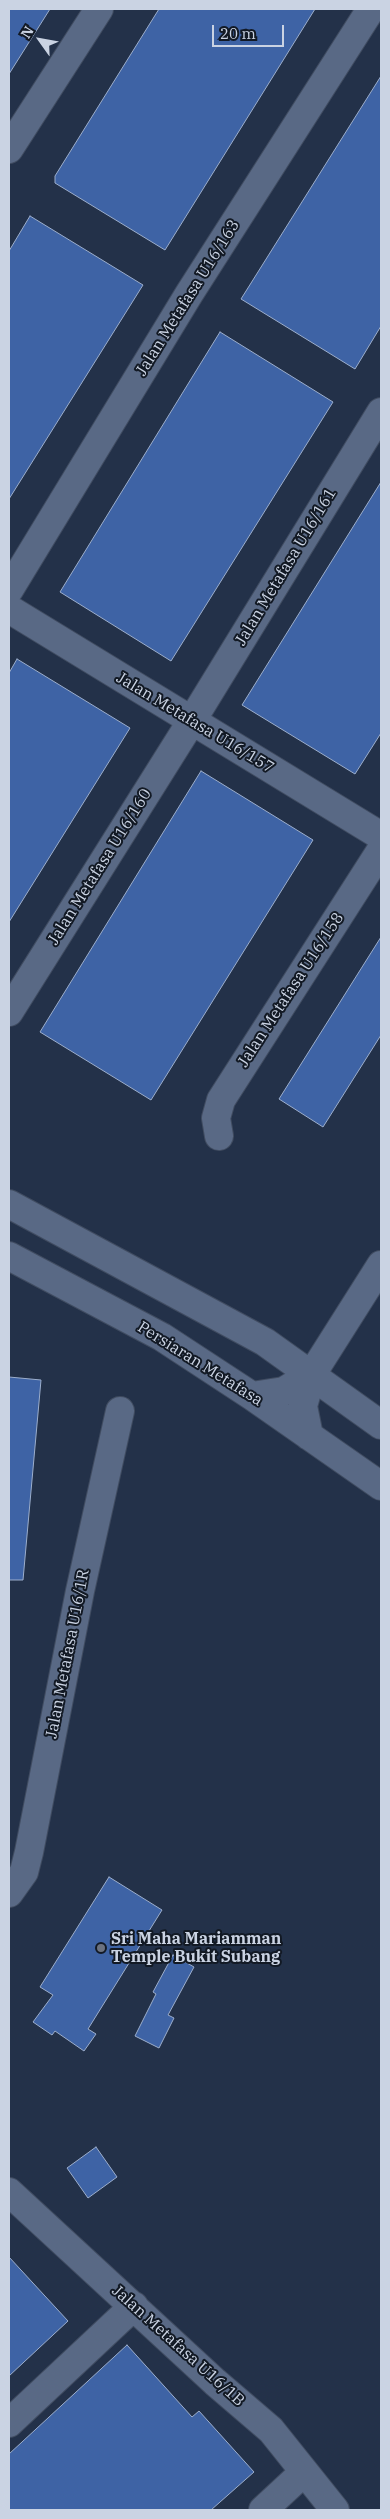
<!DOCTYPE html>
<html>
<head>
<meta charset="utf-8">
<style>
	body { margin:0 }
	#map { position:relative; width:390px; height:2519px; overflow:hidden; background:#233149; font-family:"IBM Plex Serif",serif }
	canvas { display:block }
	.frame { position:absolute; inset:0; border:10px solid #cad3e3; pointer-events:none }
	.north { position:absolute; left:15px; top:15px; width:50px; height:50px; -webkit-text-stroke:4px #121924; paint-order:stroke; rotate:302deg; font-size:14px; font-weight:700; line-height:20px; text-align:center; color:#cad3e3 }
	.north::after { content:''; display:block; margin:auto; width:18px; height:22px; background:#cad3e3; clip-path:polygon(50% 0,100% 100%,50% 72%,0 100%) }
	.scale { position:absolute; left:212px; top:25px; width:72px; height:22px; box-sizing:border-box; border:2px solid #cad3e3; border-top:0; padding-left:6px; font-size:15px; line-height:18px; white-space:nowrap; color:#cad3e3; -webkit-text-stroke:4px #121924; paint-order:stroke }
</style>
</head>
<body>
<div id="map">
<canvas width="390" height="2519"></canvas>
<div class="frame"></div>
<div class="north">N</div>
<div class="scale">20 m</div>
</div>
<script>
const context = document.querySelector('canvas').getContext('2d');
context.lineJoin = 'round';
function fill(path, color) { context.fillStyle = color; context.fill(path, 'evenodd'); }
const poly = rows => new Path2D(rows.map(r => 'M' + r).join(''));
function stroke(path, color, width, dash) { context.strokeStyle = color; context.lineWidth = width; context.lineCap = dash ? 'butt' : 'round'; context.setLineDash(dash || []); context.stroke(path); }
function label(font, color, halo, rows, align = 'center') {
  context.font = font + ' "IBM Plex Serif",serif'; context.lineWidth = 4; context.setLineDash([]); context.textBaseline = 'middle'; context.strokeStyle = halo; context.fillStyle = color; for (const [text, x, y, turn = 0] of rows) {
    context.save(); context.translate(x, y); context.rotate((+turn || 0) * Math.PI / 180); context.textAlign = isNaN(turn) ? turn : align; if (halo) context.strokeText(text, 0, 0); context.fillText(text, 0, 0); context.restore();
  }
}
const building = poly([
	[9,9,50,9,9,74,9,9],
	[159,9,315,9,165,250,55,183,55,176,159,9],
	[381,76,381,326,355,369,241,299,381,76],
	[30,216,143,285,9,499,9,251,30,216],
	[220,332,333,402,171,661,60,592,220,332],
	[381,482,381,733,355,774,242,705,381,482],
	[17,659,130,728,9,922,9,673,17,659],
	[201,771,313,840,151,1100,40,1032,201,771],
	[381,937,381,1035,323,1127,279,1099,381,937],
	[9,1377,41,1380,23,1580,9,1580,9,1377],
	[109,1877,162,1910,88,2029,96,2034,84,2051,55,2031,52,2035,33,2022,53,1995,40,1987,109,1877],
	[173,1955,194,1967,168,2015,174,2018,159,2048,135,2036,156,1994,153,1992,173,1955],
	[96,2147,117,2177,88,2198,67,2168,96,2147],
	[9,2257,68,2321,9,2376,9,2257],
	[127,2345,192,2417,199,2411,254,2472,211,2510,9,2510,9,2454,127,2345]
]);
fill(building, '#3e63a5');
stroke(building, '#9caecc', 1);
const street = poly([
	[9,149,99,9],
	[9,590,189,294,371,9],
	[9,609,381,836],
	[9,1012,191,722,381,412],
	[219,1136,216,1118,221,1100,381,850],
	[9,1893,24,1872,29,1852,80,1591,120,1411],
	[9,2192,215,2382,271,2430,335,2510],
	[9,2423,134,2306],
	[263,2510,304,2472]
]);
const secondary = poly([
	[9,1204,265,1342,381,1425],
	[9,1256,162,1337,252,1396,381,1486],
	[252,1396,284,1391,312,1374,381,1265],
	[309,1436,303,1406,312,1374]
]);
stroke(street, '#404c61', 30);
stroke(secondary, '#404c61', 30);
stroke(street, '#596985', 28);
stroke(secondary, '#596985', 28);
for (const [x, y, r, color] of [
	[101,1948,5,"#6b7280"]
]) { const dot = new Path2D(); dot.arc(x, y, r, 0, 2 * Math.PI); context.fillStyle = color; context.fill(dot); stroke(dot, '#121924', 2); }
label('16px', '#cad3e3', '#121924', [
	["Jalan Metafasa U16/163",188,298,-58],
	["Jalan Metafasa U16/161",286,567,-59],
	["Jalan Metafasa U16/157",195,723,31],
	["Jalan Metafasa U16/160",100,867,-58],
	["Jalan Metafasa U16/158",291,990,-57],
	["Persiaran Metafasa",200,1364,32],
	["Jalan Metafasa U16/1R",68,1654,-79],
	["Jalan Metafasa U16/1B",178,2346,42]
]);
label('bold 16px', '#cad3e3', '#121924', [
	["Sri Maha Mariamman",111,1939],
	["Temple Bukit Subang",111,1957]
], 'left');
</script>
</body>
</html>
